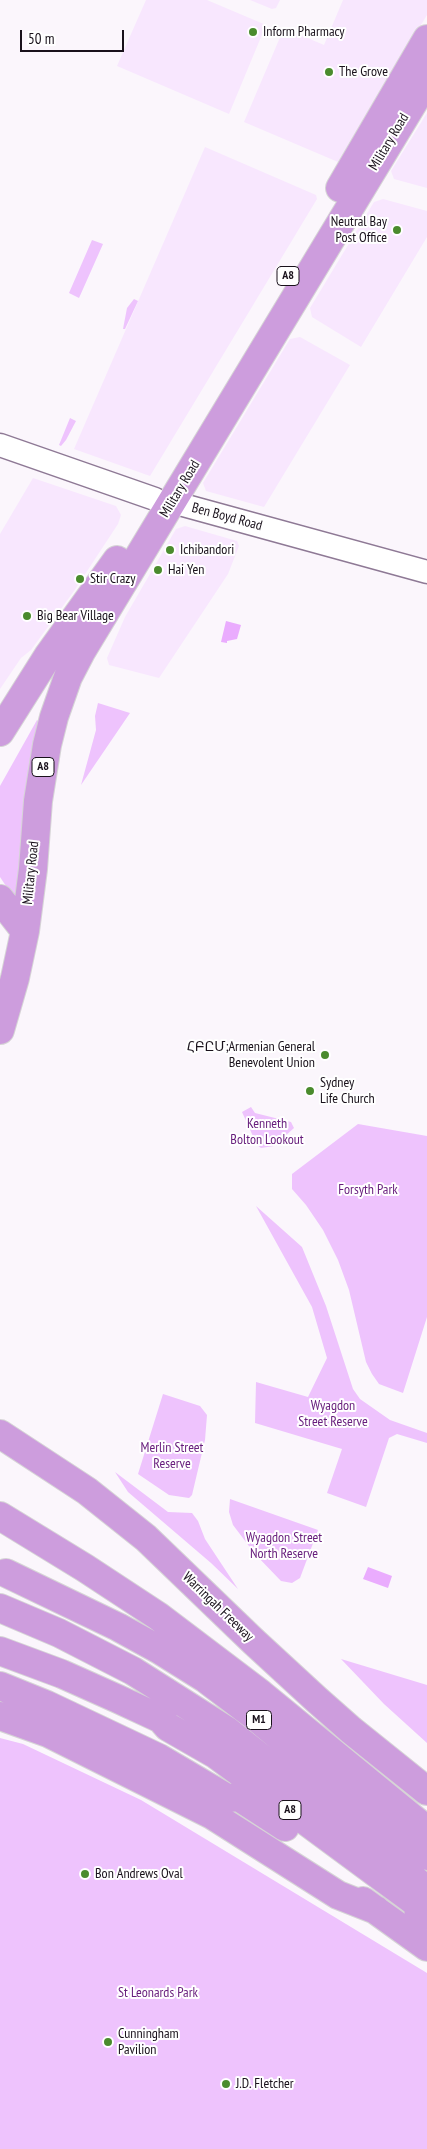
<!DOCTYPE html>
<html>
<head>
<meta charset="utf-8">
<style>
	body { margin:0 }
	#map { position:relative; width:427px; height:2149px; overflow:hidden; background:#fbf6fc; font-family:"PT Sans Narrow",sans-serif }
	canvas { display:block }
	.scale { position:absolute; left:20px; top:30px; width:104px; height:22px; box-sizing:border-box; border:2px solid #19111b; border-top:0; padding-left:6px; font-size:15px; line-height:18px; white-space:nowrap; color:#19111b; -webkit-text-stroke:4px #fff; paint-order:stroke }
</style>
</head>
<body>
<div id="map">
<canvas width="427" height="2149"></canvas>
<div class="scale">50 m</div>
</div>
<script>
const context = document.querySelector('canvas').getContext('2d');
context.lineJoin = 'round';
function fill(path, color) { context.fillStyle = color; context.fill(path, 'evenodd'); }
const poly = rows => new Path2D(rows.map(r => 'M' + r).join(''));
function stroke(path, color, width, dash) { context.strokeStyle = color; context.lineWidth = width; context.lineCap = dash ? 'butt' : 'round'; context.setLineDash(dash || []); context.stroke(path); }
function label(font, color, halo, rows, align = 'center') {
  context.font = font + ' "PT Sans Narrow","Noto Sans Armenian",sans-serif'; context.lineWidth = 4; context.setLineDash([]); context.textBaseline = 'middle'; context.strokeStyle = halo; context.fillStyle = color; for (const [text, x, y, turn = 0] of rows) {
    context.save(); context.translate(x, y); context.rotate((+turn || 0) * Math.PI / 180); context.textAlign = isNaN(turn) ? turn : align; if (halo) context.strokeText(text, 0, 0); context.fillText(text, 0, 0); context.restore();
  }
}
fill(poly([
	[146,0,207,0,266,25,229,114,117,66],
	[250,0,280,0,276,8,272,9],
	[343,0,427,0,427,15,338,162,244,122,284,28,324,45],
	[427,113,427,188,394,179,391,171],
	[205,147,316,195,317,199,150,476,74,449],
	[383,199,427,211,427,237,361,347,312,317,310,308,374,202],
	[300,337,350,365,264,507,206,491,203,483,290,339],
	[33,478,116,506,121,515,118,524,74,591,31,650,21,658,0,689,0,534],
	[185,526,237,541,239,546,228,574,159,678,109,665,107,658,125,617,176,529]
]), '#f8e7fe');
fill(poly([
	[92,240,103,244,79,298,69,293],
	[134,299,138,301,125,329,123,329,127,308],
	[70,418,76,421,66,440,61,446,59,445],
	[98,703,130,713,81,785,96,730,95,716],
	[37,720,40,723,31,756,28,776,24,877,18,904,0,877,0,786],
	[251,1107,255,1113,291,1122,294,1128,274,1146,261,1148,257,1145,242,1112],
	[358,1124,427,1136,427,1317,403,1393,379,1384,372,1374,366,1362,349,1290,338,1260,323,1230,306,1205,292,1189,292,1174],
	[256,1206,302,1247,326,1306,353,1389,360,1399,390,1420,427,1433,427,1443,397,1434,389,1438,366,1507,327,1493,342,1449,255,1423,256,1382,308,1397,327,1358,312,1307],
	[163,1394,200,1406,207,1415,205,1440,192,1495,189,1498,169,1495,138,1474],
	[115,1472,168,1512,192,1513,198,1521,205,1539,238,1589,211,1563,128,1492],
	[230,1499,318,1530,300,1578,292,1583,281,1581,255,1554,233,1525,229,1512],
	[341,1659,427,1685,427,1743,384,1704],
	[0,1738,23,1744,141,1800,427,1973,427,2149,0,2149]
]), '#eec3fd');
fill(poly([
	[226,621,241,625,237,639,227,641,227,643,221,642],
	[368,1567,392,1576,388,1588,363,1579]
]), '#eaacfe');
const secondary = poly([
	[0,445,155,499],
	[172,502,427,572]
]);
const highway = poly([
	[340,188,427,39],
	[0,732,48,656,117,560],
	[0,899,25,931],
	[0,1030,15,978,25,931,33,869,38,801,47,745,54,717,68,677,81,652,427,80],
	[0,1434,87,1491,146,1538,253,1641,316,1699,351,1730,427,1791],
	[0,1516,85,1568,158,1616,261,1694,427,1830],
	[6,1573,118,1627,158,1649,206,1679,252,1714,380,1820,427,1856],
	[0,1608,59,1633,133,1671,226,1730,427,1890],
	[0,1651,62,1674,118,1699,161,1719,168,1727,215,1754,418,1904,419,1918],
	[0,1686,47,1705,159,1758,227,1798,239,1797,285,1827],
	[0,1716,48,1733,212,1815,338,1895,376,1910],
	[363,1901,427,1947]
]);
stroke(secondary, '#8e7995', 25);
stroke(highway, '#d6d4d6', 30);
stroke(secondary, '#fff', 22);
stroke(highway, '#cd9ddd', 28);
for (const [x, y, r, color] of [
	[253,32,5,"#4a8b2d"],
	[329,72,5,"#4a8b2d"],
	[397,230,5,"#4a8b2d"],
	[170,550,5,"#4a8b2d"],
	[158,570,5,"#4a8b2d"],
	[80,579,5,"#4a8b2d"],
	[27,616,5,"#4a8b2d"],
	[325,1055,5,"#4a8b2d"],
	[310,1091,5,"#4a8b2d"],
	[85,1874,5,"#4a8b2d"],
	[108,2042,5,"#4a8b2d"],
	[226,2084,5,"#4a8b2d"]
]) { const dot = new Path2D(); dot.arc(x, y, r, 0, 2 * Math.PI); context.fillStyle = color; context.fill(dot); stroke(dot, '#fff', 2); }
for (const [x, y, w] of [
	[288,276,22],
	[43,767,22],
	[259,1720,25],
	[290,1810,22]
]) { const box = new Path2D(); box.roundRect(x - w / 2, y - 9.5, w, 19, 4); context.fillStyle = '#fff'; context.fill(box); stroke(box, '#19111b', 1); }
label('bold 12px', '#19111b', null, [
	["A8",288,276],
	["A8",43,767],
	["M1",259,1720],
	["A8",290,1810]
]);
label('14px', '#19111b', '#fff', [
	["Inform Pharmacy",263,32],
	["The Grove",339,72],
	["Neutral Bay",387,222,"right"],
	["Post Office",387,238,"right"],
	["Ichibandori",180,550],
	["Hai Yen",168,570],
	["Stir Crazy",90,579],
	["Big Bear Village",37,616],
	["ՀԲԸՄ;Armenian General",315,1047,"right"],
	["Benevolent Union",315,1063,"right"],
	["Sydney",320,1083],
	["Life Church",320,1099],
	["Bon Andrews Oval",95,1874],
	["Cunningham",118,2034],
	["Pavilion",118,2050],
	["J.D. Fletcher",236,2084]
], 'left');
label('14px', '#19111b', '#fff', [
	["Military Road",389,142,-59],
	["Military Road",180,489,-59],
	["Ben Boyd Road",227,517,15],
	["Military Road",31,873,-84],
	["Warringah Freeway",218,1607,44]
]);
label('14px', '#671d7c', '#fff', [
	["Kenneth",267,1124],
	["Bolton Lookout",267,1140],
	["Forsyth Park",368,1190],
	["Wyagdon",333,1406],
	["Street Reserve",333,1422],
	["Merlin Street",172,1448],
	["Reserve",172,1464],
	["Wyagdon Street",284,1538],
	["North Reserve",284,1554],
	["St Leonards Park",158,1993]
]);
</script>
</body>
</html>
